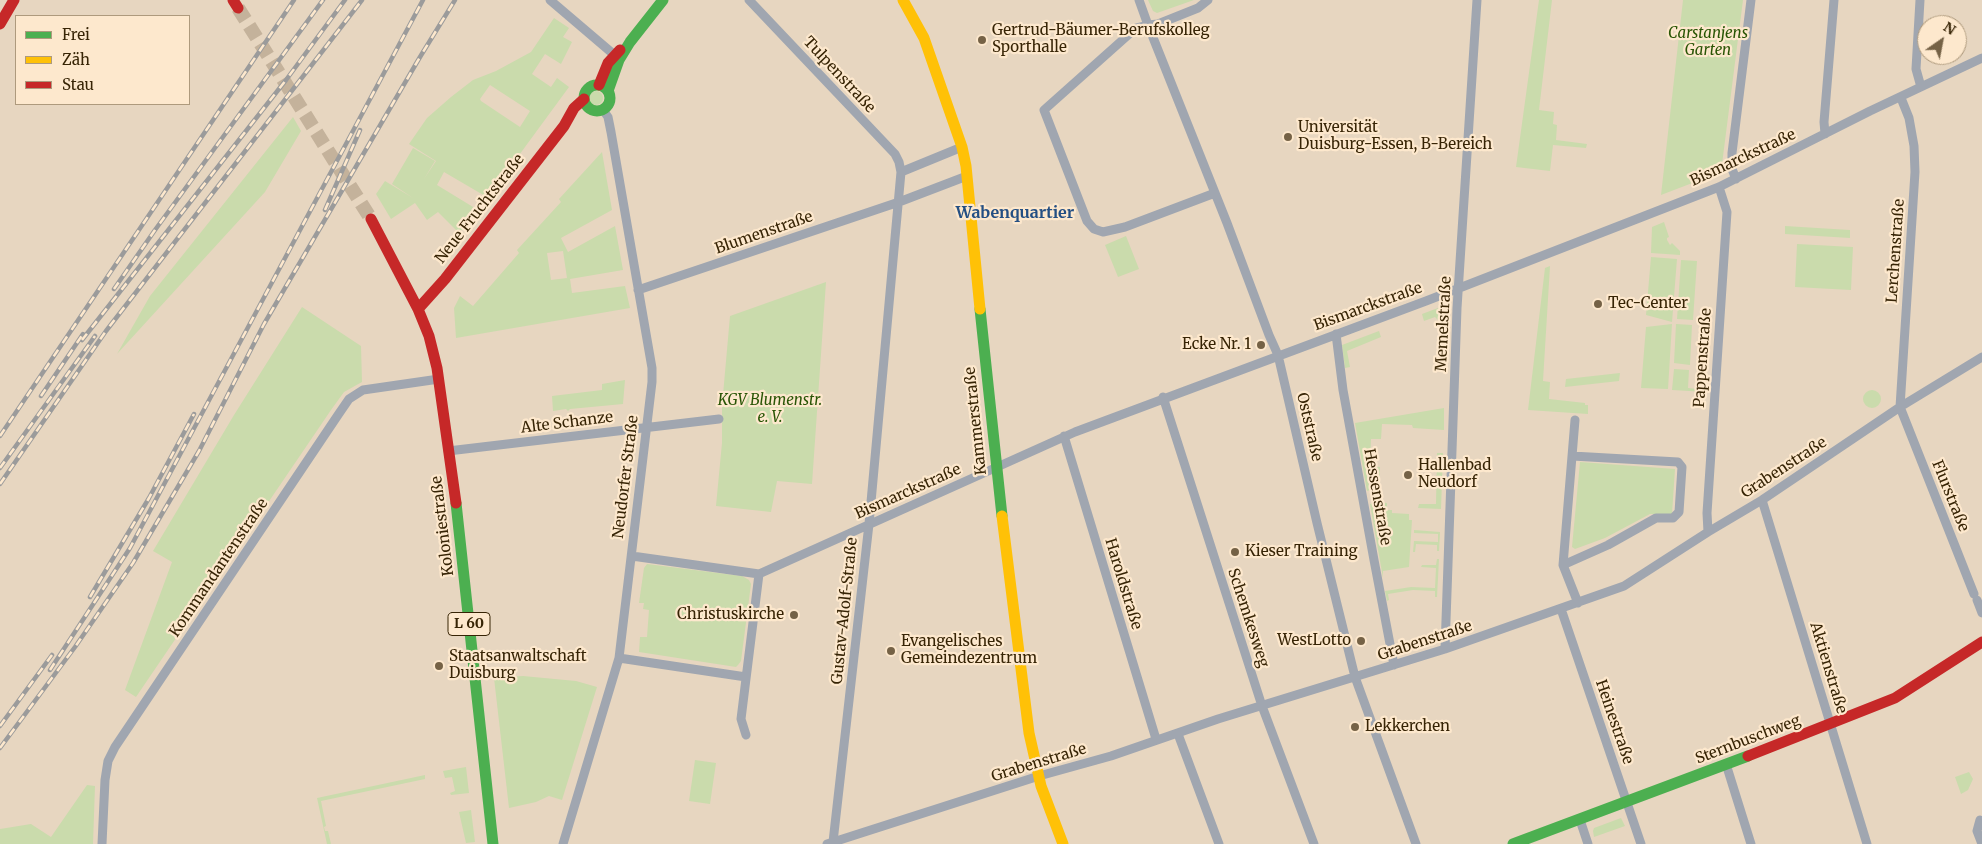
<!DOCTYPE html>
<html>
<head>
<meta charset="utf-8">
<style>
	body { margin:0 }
	#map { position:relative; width:1982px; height:844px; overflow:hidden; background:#e7d6c0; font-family:Merriweather,serif }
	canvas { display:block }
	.legend { position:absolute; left:15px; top:15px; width:175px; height:90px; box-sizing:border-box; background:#fde8cd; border:1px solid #ae9a7d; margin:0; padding:6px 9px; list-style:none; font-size:15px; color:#372405 }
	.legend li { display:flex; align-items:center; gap:10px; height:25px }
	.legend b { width:25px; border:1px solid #ae9a7d }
	.north { position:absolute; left:1917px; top:15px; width:50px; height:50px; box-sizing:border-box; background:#fde8cd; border:1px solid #ae9a7d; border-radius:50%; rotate:33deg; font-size:14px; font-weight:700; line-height:20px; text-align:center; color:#372405 }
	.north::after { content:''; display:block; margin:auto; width:18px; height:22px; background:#756246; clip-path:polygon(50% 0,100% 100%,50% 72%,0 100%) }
</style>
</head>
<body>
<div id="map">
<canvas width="1982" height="844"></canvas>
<ul class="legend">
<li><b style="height:6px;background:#4caf50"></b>Frei</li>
<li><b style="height:6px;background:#ffc107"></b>Zäh</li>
<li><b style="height:6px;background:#c62828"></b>Stau</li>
</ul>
<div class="north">N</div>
</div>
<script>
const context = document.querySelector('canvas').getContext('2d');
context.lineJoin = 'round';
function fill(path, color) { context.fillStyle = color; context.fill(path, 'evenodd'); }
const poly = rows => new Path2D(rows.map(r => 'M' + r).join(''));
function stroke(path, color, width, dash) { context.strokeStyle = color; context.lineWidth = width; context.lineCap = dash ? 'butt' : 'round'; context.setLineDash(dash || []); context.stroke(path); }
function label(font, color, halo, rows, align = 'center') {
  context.font = font + ' Merriweather,serif'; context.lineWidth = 4.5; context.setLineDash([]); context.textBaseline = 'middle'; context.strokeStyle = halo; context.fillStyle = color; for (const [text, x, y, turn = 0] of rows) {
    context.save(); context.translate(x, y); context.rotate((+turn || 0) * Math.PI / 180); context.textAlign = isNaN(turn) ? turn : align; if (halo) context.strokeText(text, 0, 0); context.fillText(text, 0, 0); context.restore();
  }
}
fill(poly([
	[1148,0,1194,0,1157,13,1153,11],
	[1539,0,1552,0,1539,110,1554,112,1553,124,1557,125,1556,140,1587,144,1586,148,1553,145,1550,171,1516,167],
	[1683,0,1743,0,1721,172,1661,195],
	[554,18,569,28,563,37,572,42,561,64,545,54,532,74,551,87,557,78,569,87,481,207,485,196,444,172,437,185,478,210,459,233,438,212,427,220,415,203,391,219,376,194,385,181,413,198,392,184,413,148,435,161,424,179,436,161,409,144,427,118,451,97,473,80,496,71,531,52],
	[490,85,530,111,520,127,481,101,480,99],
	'589 98a7 7 0 1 1 14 0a7 7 0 1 1-14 0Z',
	[293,117,301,131,265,192,117,354,150,296],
	[602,152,612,210,561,238,568,252,615,226,623,270,570,279,572,293,625,286,630,308,456,338,454,308,460,296,473,306,519,253,517,250,561,202,559,199],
	[563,251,567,278,551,280,547,253],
	[1664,222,1669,237,1667,238,1667,240,1670,245,1672,243,1680,251,1680,255,1651,253,1652,227],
	[1785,226,1850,230,1850,238,1785,234],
	[1126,236,1139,269,1118,277,1105,245],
	[1797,244,1853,247,1851,290,1795,287],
	[1651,257,1677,259,1672,322,1646,315],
	[1681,260,1697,261,1693,320,1677,319],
	[1550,266,1543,381,1550,382,1549,399,1585,403,1585,405,1588,405,1588,414,1528,410,1545,268],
	[826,282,812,484,777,481,771,512,716,506,722,443,722,406,730,316],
	[302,307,361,346,362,382,344,392,331,410,136,697,125,690,172,562,153,551,234,415],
	[1438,308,1448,316,1447,338,1443,339,1441,323,1435,317,1424,321,1422,314],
	[1672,324,1668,389,1641,388,1646,327],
	[1676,324,1692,325,1690,365,1674,363],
	[1379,331,1381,337,1347,351,1350,367,1345,368,1342,345],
	[1674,369,1689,370,1688,388,1706,390,1706,392,1672,390],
	[1620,373,1619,381,1565,387,1566,379],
	[625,380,623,404,570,409,568,411,566,409,553,411,552,396,602,390,602,384],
	'1863 399a9 9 0 1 1 18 0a9 9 0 1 1-18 0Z',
	[1444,408,1444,430,1413,428,1412,425,1382,424,1381,439,1371,439,1370,466,1380,467,1379,488,1367,491,1355,423],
	[1437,453,1443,453,1441,509,1418,508,1419,504,1436,504],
	[1580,462,1675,469,1672,514,1650,514,1605,538,1575,549,1572,547],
	[1378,502,1387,503,1387,510,1392,510,1392,513,1409,514,1409,520,1412,520,1409,567,1383,571,1383,578,1370,504],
	[1414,530,1440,532,1439,551,1437,551,1437,545,1416,544,1415,552,1413,552,1414,541,1438,542,1438,534,1414,533],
	[1437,559,1439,559,1437,597,1435,597,1435,591,1413,590,1388,594,1389,600,1387,601,1385,591,1411,587,1435,588,1436,568,1421,567,1422,565,1436,565],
	[647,564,742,576,749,580,751,584,741,661,738,665,736,667,639,652,640,637,647,637,649,610,643,609,644,603,639,603,644,568],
	[523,676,576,681,597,687,562,800,549,796,536,802,509,808,494,678],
	[695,760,716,763,710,804,689,801],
	[466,767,469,793,451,795,450,793,455,791,452,777,445,778,443,771],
	[1969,772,1973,779,1968,790,1961,794,1955,777],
	[425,775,425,779,321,801,326,826,324,827,325,831,328,831,331,844,327,844,317,798],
	[87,785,95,786,93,844,0,844,0,829,31,824,51,837],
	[471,810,475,842,466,843,459,812],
	[1621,818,1625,826,1594,837,1593,831,1594,828]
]), '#cadbac');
stroke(poly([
	[238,8,371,219]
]), '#c4b29b', 14, [14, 7]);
stroke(poly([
	[550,0,618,58],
	[749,0,895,154,899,162,901,172],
	[1139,0,1148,25,1158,24,1198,8,1208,0],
	[1920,0,1916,69,1921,87],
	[1901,98,1909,118,1914,146,1915,172,1900,407,1974,594],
	[1825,134,1824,122,1834,0],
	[1736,179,1732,169,1732,153,1751,0],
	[1215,193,1125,227,1103,232,1094,229,1087,221,1044,110,1136,28,1148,25,1227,223,1269,335,1278,355,1317,523,1355,677,1416,844],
	[638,290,899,202,967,176],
	[1336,334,1343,390,1374,560,1394,665],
	[1163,397,1262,706,1314,844],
	[1575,420,1563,565,1578,603],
	[1064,436,1156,739],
	[448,451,719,419],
	[1762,500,1867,844],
	[1708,532,1707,513,1727,212,1719,187],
	[632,556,759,574],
	[1563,565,1608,545,1656,518,1673,518,1679,512,1682,467,1678,462,1572,456],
	[759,574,1075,432,1426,301,1719,187,1870,111,1982,58],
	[1977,600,1982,613],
	[1561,609,1641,844],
	[1445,649,1457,308,1477,0],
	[619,658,746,677],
	[1178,734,1219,844],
	[746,735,741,719,759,574],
	[1726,764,1751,844],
	[1580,820,1588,844],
	[1980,820,1977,831,1982,844],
	[833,842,869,524,901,172,962,147],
	[102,844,105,780,108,761,115,747,338,415,349,399,363,390,439,379],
	[563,844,619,658,652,382,652,368,611,132,608,117,603,110],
	[827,844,1039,776,1111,756,1218,719,1445,649,1624,586,1708,532,1762,500,1900,407,1982,357]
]), '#a0a6b0', 9);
stroke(poly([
	'584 98a13 13 0 1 1 26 0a13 13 0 1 1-26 0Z',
	[608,91,619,60,630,42,663,0],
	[980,309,1002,516],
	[456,503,493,844],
	[1513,844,1748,756]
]), '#4caf50', 11);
stroke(poly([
	[903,0,924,38,962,147,966,166,980,309],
	[1002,516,1029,733,1041,786,1063,844]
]), '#ffc107', 11);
stroke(poly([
	[233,0,238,8],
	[0,24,14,0],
	[599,85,608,63,620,50],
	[371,219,418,309,429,336,437,368,456,503],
	[418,309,445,279,564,126,574,108,584,99],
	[1748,756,1895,698,1982,642]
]), '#c62828', 11);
const rail = poly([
	[325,210,360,130],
	[114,289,155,230,323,0],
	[82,340,286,80,345,0],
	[41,396,83,334],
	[0,436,294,0],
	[0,468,95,336],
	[0,484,106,331,362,0],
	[90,597,149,498,194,414],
	[50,670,130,548,423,0],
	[0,726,52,655],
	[0,748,75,647,133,563,199,451,264,324,420,57,455,0]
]);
stroke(rail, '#9b9b9b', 4.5);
stroke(rail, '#fde8cd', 2.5, [8]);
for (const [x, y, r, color] of [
	[982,40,5,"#756246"],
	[1288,137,5,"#756246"],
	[1598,304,5,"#756246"],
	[1261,345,5,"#756246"],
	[1408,475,5,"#756246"],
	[1235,552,5,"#756246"],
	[794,615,5,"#756246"],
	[1361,641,5,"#756246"],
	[891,651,5,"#756246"],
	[439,666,5,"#756246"],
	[1355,727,5,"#756246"]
]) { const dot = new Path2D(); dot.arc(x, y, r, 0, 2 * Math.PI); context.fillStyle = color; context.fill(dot); stroke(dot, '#fde8cd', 2); }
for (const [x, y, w] of [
	[469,624,42]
]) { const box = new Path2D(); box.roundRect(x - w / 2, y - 11.5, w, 23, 4); context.fillStyle = '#fde8cd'; context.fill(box); stroke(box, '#372405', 1); }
label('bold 14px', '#372405', null, [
	["L 60",469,624]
]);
label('15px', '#372405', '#fde8cd', [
	["Gertrud-Bäumer-Berufskolleg",992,31],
	["Sporthalle",992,48],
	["Universität",1298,128],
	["Duisburg-Essen, B-Bereich",1298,145],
	["Tec-Center",1608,304],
	["Ecke Nr. 1",1251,345,"right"],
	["Hallenbad",1418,466],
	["Neudorf",1418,483],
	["Kieser Training",1245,552],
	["Christuskirche",784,615,"right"],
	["WestLotto",1351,641,"right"],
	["Evangelisches",901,642],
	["Gemeindezentrum",901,659],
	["Staatsanwaltschaft",449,657],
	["Duisburg",449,674],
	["Lekkerchen",1365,727]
], 'left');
label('italic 15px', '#295505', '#fde8cd', [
	["Carstanjens",1708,34],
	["Garten",1708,51],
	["KGV Blumenstr.",770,401],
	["e. V.",770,418]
]);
label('15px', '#372405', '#fde8cd', [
	["Tulpenstraße",839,75,47],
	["Bismarckstraße",1743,158,-25],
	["Neue Fruchtstraße",480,209,-52],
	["Blumenstraße",764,233,-19],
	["Lerchenstraße",1896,251,-86],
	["Bismarckstraße",1368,307,-20],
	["Memelstraße",1444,324,-87],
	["Pappenstraße",1703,358,-86],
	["Kammerstraße",976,421,-96],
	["Alte Schanze",567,423,-7],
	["Oststraße",1309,427,77],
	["Grabenstraße",1784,468,-33],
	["Neudorfer Straße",626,477,-83],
	["Bismarckstraße",908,492,-24],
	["Flurstraße",1950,496,68],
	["Hessenstraße",1377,497,80],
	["Koloniestraße",443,526,-97],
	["Kommandantenstraße",219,568,-56],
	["Haroldstraße",1123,584,73],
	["Gustav-Adolf-Straße",845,611,-84],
	["Schemkesweg",1248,618,72],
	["Grabenstraße",1425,641,-18],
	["Aktienstraße",1828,668,73],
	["Heinestraße",1614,722,71],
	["Sternbuschweg",1748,740,-21],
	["Grabenstraße",1039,763,-17]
]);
label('bold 16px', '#244f83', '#fde8cd', [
	["Wabenquartier",1015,213]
]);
</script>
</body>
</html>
